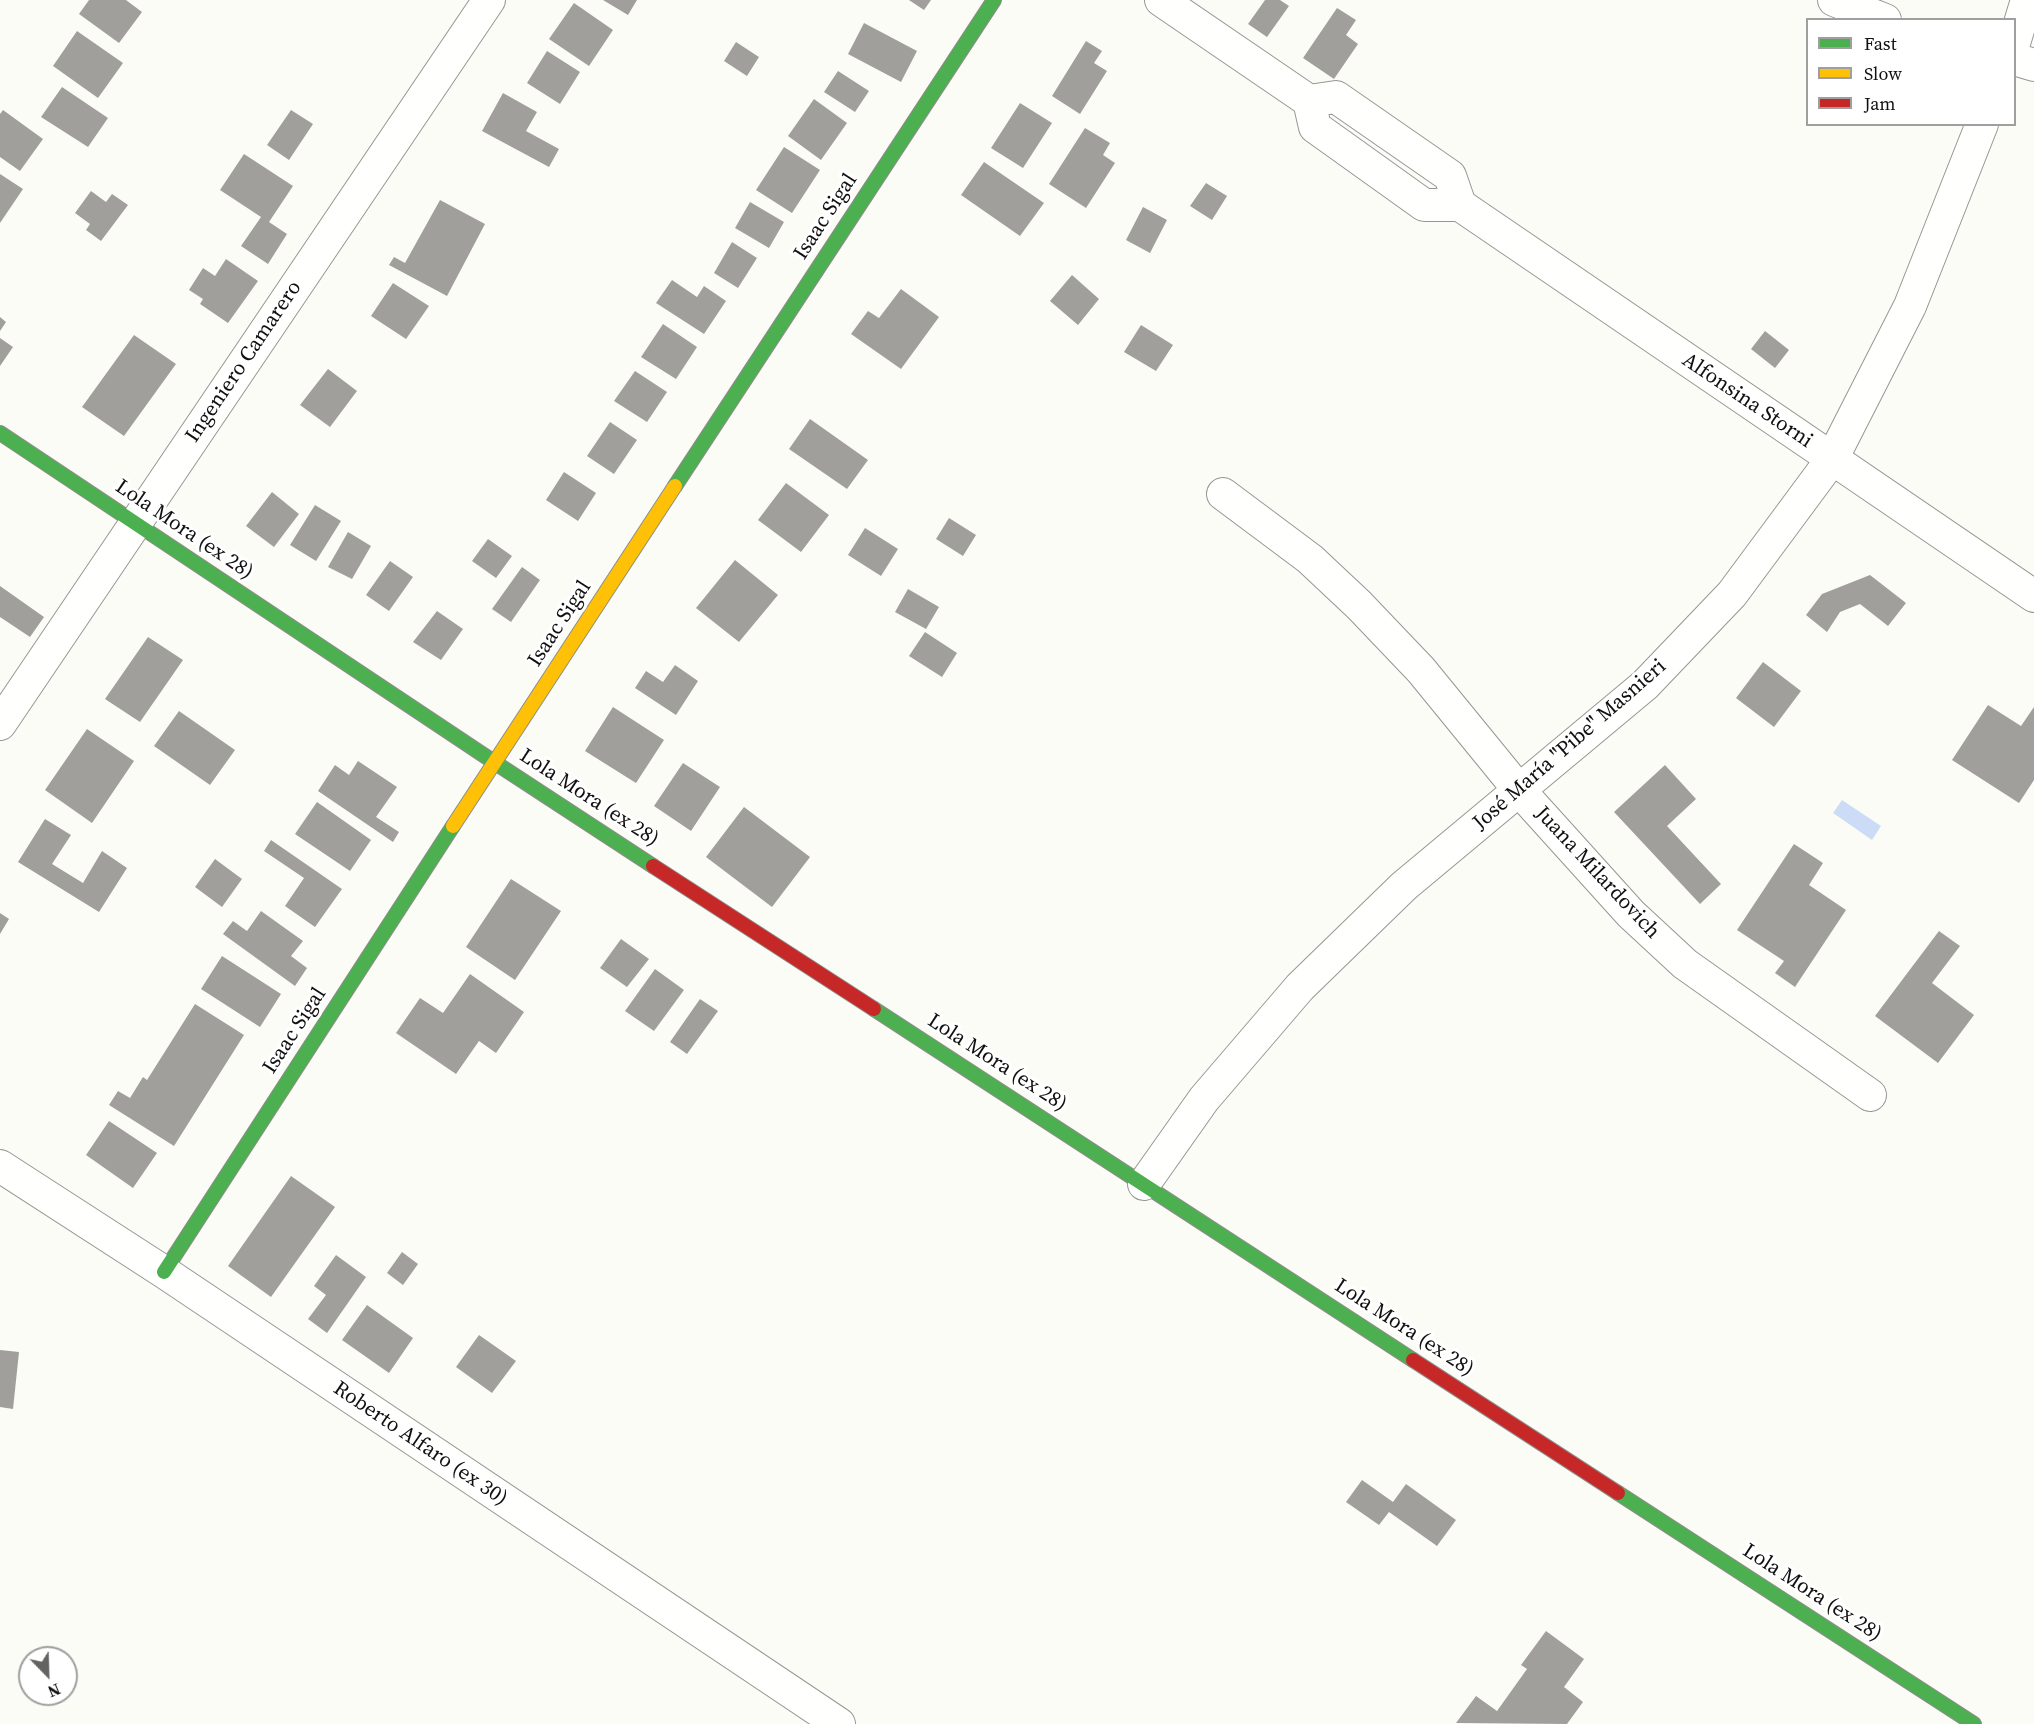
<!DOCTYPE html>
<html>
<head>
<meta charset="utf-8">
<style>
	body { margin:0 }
	#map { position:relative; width:2034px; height:1724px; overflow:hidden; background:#fcfcf7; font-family:"Source Serif 4",serif }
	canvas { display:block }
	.legend { position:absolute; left:1806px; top:18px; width:210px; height:108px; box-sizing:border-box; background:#fff; border:2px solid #9f9f9f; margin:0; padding:8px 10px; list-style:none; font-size:18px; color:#101010 }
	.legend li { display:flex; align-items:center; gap:12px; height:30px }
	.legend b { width:30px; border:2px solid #9f9f9f }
	.north { position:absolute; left:18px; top:1646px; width:60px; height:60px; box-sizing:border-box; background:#fff; border:2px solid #9f9f9f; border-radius:50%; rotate:157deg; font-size:16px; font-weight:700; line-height:24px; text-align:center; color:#101010 }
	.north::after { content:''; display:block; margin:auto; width:21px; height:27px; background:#636361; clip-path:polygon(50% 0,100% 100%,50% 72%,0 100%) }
</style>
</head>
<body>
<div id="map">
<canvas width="2034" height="1724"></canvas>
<ul class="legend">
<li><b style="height:8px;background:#4caf50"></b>Fast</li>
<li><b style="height:8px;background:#ffc107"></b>Slow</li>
<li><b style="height:8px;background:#c62828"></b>Jam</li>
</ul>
<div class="north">N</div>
</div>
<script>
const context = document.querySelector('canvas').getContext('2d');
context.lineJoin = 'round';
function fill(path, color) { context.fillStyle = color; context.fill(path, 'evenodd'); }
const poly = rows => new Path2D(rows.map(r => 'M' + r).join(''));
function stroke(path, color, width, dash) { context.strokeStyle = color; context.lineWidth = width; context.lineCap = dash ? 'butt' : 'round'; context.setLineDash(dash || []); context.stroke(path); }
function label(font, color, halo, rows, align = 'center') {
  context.font = font + ' "Source Serif 4",serif'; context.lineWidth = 6; context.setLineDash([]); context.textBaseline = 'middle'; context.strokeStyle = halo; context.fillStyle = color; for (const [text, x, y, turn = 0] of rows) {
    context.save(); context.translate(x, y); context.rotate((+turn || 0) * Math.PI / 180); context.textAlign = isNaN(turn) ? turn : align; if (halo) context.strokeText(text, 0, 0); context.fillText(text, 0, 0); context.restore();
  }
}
fill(poly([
	[1842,800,1881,826,1872,840,1833,813]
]), '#cddcf6');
fill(poly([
	[89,0,126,0,142,12,119,43,79,14],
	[603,0,637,0,628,15],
	[909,0,931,0,924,10],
	[1265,0,1280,0,1289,6,1267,37,1248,24],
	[574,3,613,30,589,66,549,39],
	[1337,8,1356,20,1346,35,1358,44,1334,79,1303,58],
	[864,23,917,51,901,82,848,54],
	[77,31,123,63,98,98,53,66],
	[1086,41,1102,51,1094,63,1107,71,1080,114,1052,96],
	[736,42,759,57,747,76,724,61],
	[547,51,580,72,560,104,527,83],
	[838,71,869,91,855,112,824,92],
	[62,87,108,118,88,147,41,117],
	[503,93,537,112,526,131,559,149,549,167,482,131],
	[814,99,847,123,821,160,788,136],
	[1020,103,1052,123,1023,168,991,148],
	[3,110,43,139,20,171,0,157,0,114],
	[291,110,313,124,289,160,267,145],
	[1085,128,1110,143,1103,155,1115,163,1086,208,1049,184],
	[784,147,820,170,792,213,756,190],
	[244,154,293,186,269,222,287,234,268,264,241,246,261,217,220,190],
	[984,162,1044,203,1020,236,961,195],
	[0,174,23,189,0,223],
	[1206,183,1227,196,1212,220,1190,206],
	[91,191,106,202,112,194,128,205,101,241,86,230,90,224,75,213],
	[440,200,485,224,447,296,389,265,394,257,405,263],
	[750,202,784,222,769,248,735,228],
	[1143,207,1167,220,1150,253,1126,240],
	[732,242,757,258,738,288,714,273],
	[226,259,258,281,228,323,200,304,203,299,189,290,203,268,215,276],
	[1072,275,1099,299,1078,325,1050,301],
	[672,280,697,297,704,286,726,301,704,334,656,303],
	[393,283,429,306,406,339,371,316],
	[901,289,939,317,901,369,851,334,868,311,879,318],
	[0,317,6,322,0,331],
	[663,324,697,347,676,379,641,357],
	[1141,325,1173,345,1156,371,1124,352],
	[1765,331,1789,350,1775,368,1751,349],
	[134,335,176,364,124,436,82,407],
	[0,338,13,347,0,366],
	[328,369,357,391,330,427,300,405],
	[635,371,667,392,647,422,614,401],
	[810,419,868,460,847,489,789,449],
	[610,422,637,440,614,474,587,456],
	[564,472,596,493,578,521,546,500],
	[786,483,829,515,801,552,758,520],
	[272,492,299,514,274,547,246,526],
	[315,505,341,521,316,561,290,545],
	[949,518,976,535,963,556,936,539],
	[865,528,898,549,881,576,848,555],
	[348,532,371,546,352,579,328,567],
	[488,539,512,556,496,578,472,561],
	[735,560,778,595,739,642,696,608],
	[390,561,413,577,389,611,366,595],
	[522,567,540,580,511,622,492,609],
	[1870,575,1906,603,1888,626,1860,604,1840,612,1827,632,1806,615,1822,594],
	[0,586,44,617,30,637,0,617],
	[908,589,939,607,926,629,895,612],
	[437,611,463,629,441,660,413,642],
	[925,632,957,653,942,677,909,656],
	[148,637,183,660,140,722,105,699],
	[1763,662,1801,691,1774,727,1736,698],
	[675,665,698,681,676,715,635,688,646,671,663,682],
	[1988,705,2021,726,2034,707,2034,780,2019,803,1952,760],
	[613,707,664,740,636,783,585,751],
	[179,711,235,750,210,785,154,746],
	[87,729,134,761,92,823,45,790],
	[358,761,397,787,376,817,399,832,393,842,318,791,335,765,349,775],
	[683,763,720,787,691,831,654,806],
	[1665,765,1696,799,1667,826,1721,884,1700,904,1614,812],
	[317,802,371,840,350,871,295,834],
	[744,807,810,857,772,907,706,857],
	[45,819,71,835,52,864,83,883,102,851,127,868,99,912,18,862],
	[271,840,342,889,315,927,285,906,304,878,264,851],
	[1794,844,1823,863,1809,885,1846,910,1795,987,1775,973,1784,961,1737,930],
	[215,859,242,879,222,907,195,887],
	[511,879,561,911,515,980,466,947],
	[261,911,303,941,291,956,307,968,295,986,223,934,233,921,247,931],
	[0,913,9,919,0,934],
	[1939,931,1960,946,1932,983,1974,1015,1938,1063,1875,1016],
	[621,939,649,959,627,987,600,968],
	[222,956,281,994,260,1027,201,989],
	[655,969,684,990,654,1031,625,1011],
	[470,974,524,1012,496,1053,479,1041,456,1074,396,1033,420,998,443,1013],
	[700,999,718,1011,687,1054,670,1042],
	[195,1004,244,1035,174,1146,109,1105,118,1091,130,1098,143,1077,147,1080],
	[109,1121,157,1153,133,1188,86,1155],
	[291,1176,335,1207,271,1297,228,1266],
	[402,1252,418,1264,403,1285,387,1273],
	[336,1255,366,1277,327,1333,308,1319,326,1295,314,1286],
	[367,1305,413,1338,389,1373,342,1340],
	[479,1335,516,1361,492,1393,456,1367],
	[0,1350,19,1352,13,1409,0,1407],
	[1362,1480,1393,1502,1406,1484,1456,1520,1437,1546,1389,1512,1379,1525,1346,1502],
	[1546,1631,1584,1659,1564,1687,1583,1702,1567,1724,1456,1723,1476,1696,1497,1711,1527,1669,1521,1665]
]), '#a09f9c');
const street = poly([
	[1161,0,1309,101,1315,127,1424,205,1460,205,1450,176,1336,97,1309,101],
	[1834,0,1885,20],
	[2014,43,2027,0],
	[2014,59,2034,65],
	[1460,205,2034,596],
	[1223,494,1310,559,1359,605,1421,670,1519,790,1631,914,1685,964,1870,1095],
	[0,724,489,0],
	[0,1166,164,1272,839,1724],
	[1144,1184,1204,1099,1300,987,1404,886,1645,685,1732,594,1832,459,1910,306,1982,124]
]);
const fast = poly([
	[0,433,494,762,653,866],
	[675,486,994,0],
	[874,1009,1413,1360],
	[164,1272,453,826],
	[1618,1493,1974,1724]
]);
const slow = poly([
	[453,826,675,486]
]);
const jam = poly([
	[653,866,874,1009],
	[1413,1360,1618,1493]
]);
stroke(street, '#969694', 34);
stroke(fast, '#8d8d8b', 16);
stroke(slow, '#8d8d8b', 16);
stroke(jam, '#8d8d8b', 16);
stroke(street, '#fffffe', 32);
stroke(fast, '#4caf50', 14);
stroke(slow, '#ffc107', 14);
stroke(jam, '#c62828', 14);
label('21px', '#101010', '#fff', [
	["Isaac Sigal",826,217,-57],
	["Ingeniero Camarero",244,362,-56],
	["Alfonsina Storni",1747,401,34],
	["Lola Mora (ex 28)",184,530,34],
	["Isaac Sigal",560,624,-57],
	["José María \"Pibe\" Masnieri",1570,745,-41],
	["Lola Mora (ex 28)",589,798,33],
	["Juana Milardovich",1597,873,47],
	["Isaac Sigal",295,1031,-57],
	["Lola Mora (ex 28)",997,1063,33],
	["Lola Mora (ex 28)",1404,1328,33],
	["Roberto Alfaro (ex 30)",420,1444,34],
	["Lola Mora (ex 28)",1812,1593,33]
]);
</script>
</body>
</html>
